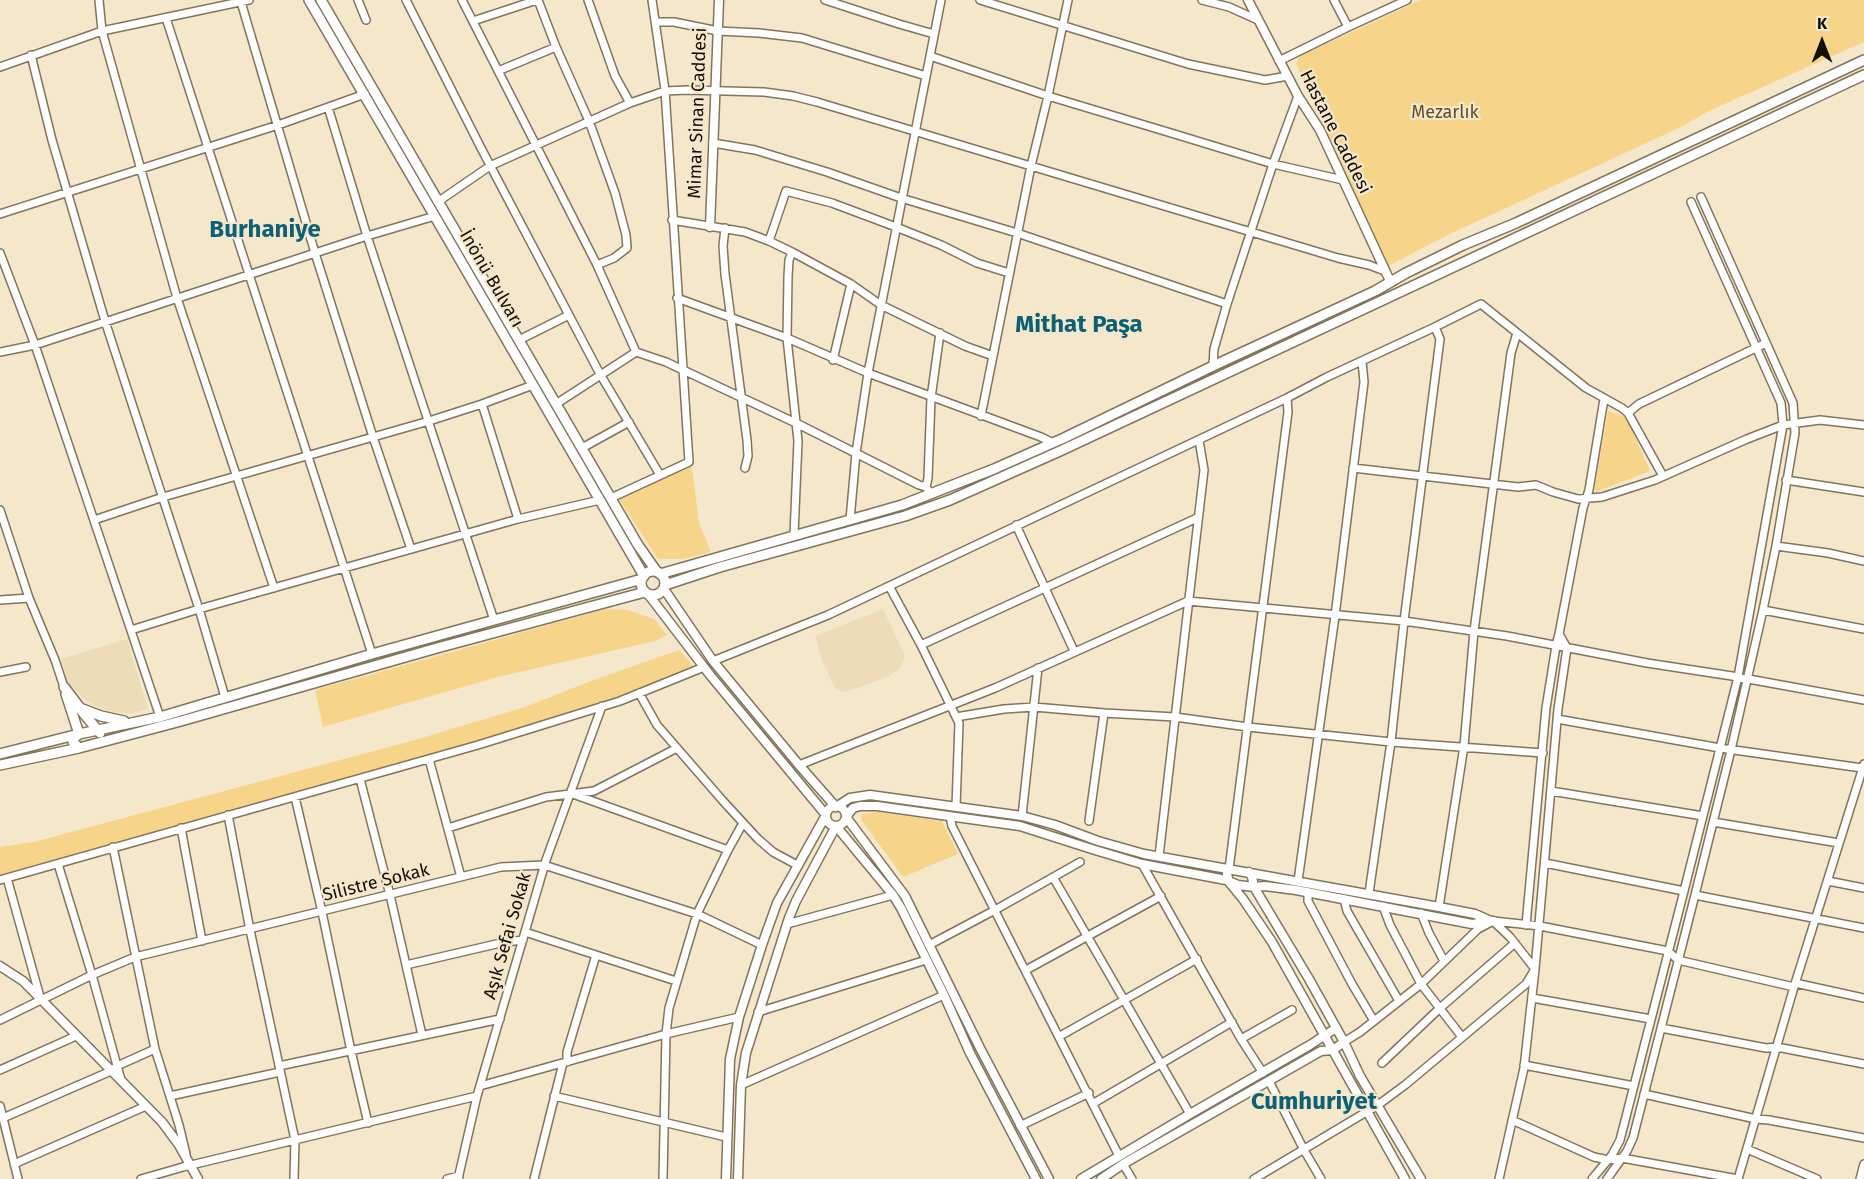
<!DOCTYPE html>
<html>
<head>
<meta charset="utf-8">
<style>
	body { margin:0 }
	#map { position:relative; width:1864px; height:1179px; overflow:hidden; background:#f4e7cb; font-family:"Fira Sans",sans-serif }
	canvas { display:block }
	.north { position:absolute; left:1792px; top:12px; width:60px; height:60px; -webkit-text-stroke:4px #f4e7cb; paint-order:stroke; rotate:0deg; font-size:16px; font-weight:700; line-height:24px; text-align:center; color:#141006 }
	.north::after { content:''; display:block; margin:auto; width:21px; height:27px; background:#141006; clip-path:polygon(50% 0,100% 100%,50% 72%,0 100%) }
</style>
</head>
<body>
<div id="map">
<canvas width="1864" height="1179"></canvas>
<div class="north">K</div>
</div>
<script>
const context = document.querySelector('canvas').getContext('2d');
context.lineJoin = 'round';
function fill(path, color) { context.fillStyle = color; context.fill(path, 'evenodd'); }
const poly = rows => new Path2D(rows.map(r => 'M' + r).join(''));
function stroke(path, color, width, dash) { context.strokeStyle = color; context.lineWidth = width; context.lineCap = dash ? 'butt' : 'round'; context.setLineDash(dash || []); context.stroke(path); }
function label(font, color, halo, rows, align = 'center') {
  context.font = font + ' "Fira Sans",sans-serif'; context.lineWidth = 4.5; context.setLineDash([]); context.textBaseline = 'middle'; context.strokeStyle = halo; context.fillStyle = color; for (const [text, x, y, turn = 0] of rows) {
    context.save(); context.translate(x, y); context.rotate((+turn || 0) * Math.PI / 180); context.textAlign = isNaN(turn) ? turn : align; if (halo) context.strokeText(text, 0, 0); context.fillText(text, 0, 0); context.restore();
  }
}
fill(poly([
	[883,609,905,656,901,667,890,676,855,689,842,692,835,688,821,658,815,636],
	[127,639,148,709,131,714,107,711,86,701,69,685,61,659]
]), '#ecdcb9');
fill(poly([
	[314,0,316,0,569,435,644,565,643,566],
	[1421,0,1864,0,1864,42,1711,110,1681,127,1450,234,1388,266,1296,64,1300,56],
	[1608,411,1623,416,1628,421,1650,471,1596,492,1595,486],
	[689,462,693,474,699,523,711,552,683,559,658,559,619,499,634,488],
	[606,609,628,610,654,619,667,635,655,641,498,677,323,727,315,690],
	[679,650,694,667,620,701,0,880,0,847,34,842,415,740,525,707,591,681],
	[877,812,942,821,958,854,903,877,862,821,861,817,863,814]
]), '#f6d58b');
const minor = poly([
	[99,0,102,31,177,298,274,588],
	[358,0,366,20],
	[406,0,481,148,600,374,660,475],
	[462,0,597,265,636,352],
	[538,0,556,47,589,121,615,193,626,235,627,248,614,258,597,265],
	[588,0,615,76,630,103],
	[825,0,899,24,934,34],
	[980,0,1188,64,1265,80,1288,76],
	[1202,0,1229,7,1258,20],
	[1334,0,1348,27],
	[241,2,315,253,373,437,411,549],
	[166,18,372,654],
	[473,21,537,0],
	[655,22,674,22,718,31,759,33,802,38,926,76],
	[31,55,52,140,105,321,199,609,225,697],
	[930,56,1048,96,1171,133,1273,164,1343,180],
	[1279,61,1348,27,1407,0],
	[0,67,102,31,249,0],
	[498,71,556,47],
	[328,107,367,236,494,620],
	[713,143,755,150,827,172,901,198,1017,233,1227,304],
	[439,201,490,166,630,103,665,91,687,90,764,92,793,96,817,102,1338,258,1369,265,1385,271],
	[0,214,278,125,365,94],
	[672,220,745,232,769,241,792,252,851,284,881,305,965,346,993,356],
	[725,228,723,246,725,274,747,440,748,456,745,468],
	[769,241,786,191,832,203,896,227,941,245,977,263,1009,273],
	[792,252,789,260,788,277,787,338,798,441,794,535],
	[0,253,35,345,160,717],
	[677,298,787,338,868,373,1041,437,1053,443],
	[519,340,569,315],
	[0,352,35,345,367,236,435,216],
	[833,360,851,284],
	[1213,366,1214,349,1227,304,1273,164,1298,96],
	[482,404,518,519],
	[556,404,636,352,666,362,798,424,919,485,926,487,931,494],
	[1628,413,1639,404,1766,343],
	[981,416,1031,166,1048,96,1068,0],
	[582,448,629,422],
	[1353,468,1518,487,1536,485,1553,492,1578,499,1602,497,1655,480,1747,439,1783,425,1820,420,1864,425],
	[1786,480,1864,492],
	[926,487,928,478,931,398,940,333],
	[611,498,689,462,665,90,652,0],
	[0,510,29,598,55,660,64,687],
	[94,520,163,497,429,421,482,404,533,385],
	[850,520,856,453,868,373,941,0],
	[1016,525,1074,651],
	[1776,546,1828,553,1864,561],
	[889,586,921,645,959,723,956,806],
	[0,600,29,598],
	[1763,610,1864,629],
	[131,630,199,609,518,519,600,500],
	[921,645,1197,518],
	[713,661,828,615,1287,398,1327,377,1435,327,1481,304,1586,388,1622,408,1628,413,1663,476],
	[0,672,26,667],
	[639,693,657,725,723,801,758,839,773,852,797,865],
	[956,717,1004,709,1034,707,1104,713,1175,717,1248,727,1391,742,1543,753],
	[1557,719,1720,748,1862,768],
	[429,759,461,877],
	[799,765,995,688,1188,601,1404,621,1507,636,1647,663,1732,676,1864,700],
	[360,779,390,895,422,1035],
	[1551,791,1703,816],
	[573,794,728,850],
	[295,797,322,912,351,1051,368,1123],
	[228,815,250,930,295,1140,294,1179],
	[950,816,952,826,1119,1156],
	[1022,816,1038,668],
	[1089,821,1104,713],
	[1713,822,1839,843],
	[181,828,202,941],
	[448,828,546,797,594,791,677,748],
	[113,847,155,1049,179,1125,186,1154],
	[1159,856,1204,470,1199,440],
	[1545,863,1684,891],
	[58,864,92,975,121,1080],
	[1142,864,1241,1039,1263,1073],
	[1229,869,1288,412,1287,398],
	[1053,877,1190,1114],
	[7,878,40,997],
	[0,880,478,745,620,701,704,667],
	[1298,881,1335,616,1364,382,1362,361],
	[1828,881,1864,888],
	[1308,892,1308,901,1352,984,1374,1021],
	[1369,893,1391,742,1404,621,1440,339,1435,327],
	[1695,895,1864,928],
	[1344,899,1347,911,1399,1001],
	[1383,906,1390,925,1421,984,1462,1037],
	[1439,907,1464,746,1474,631,1511,353,1517,333],
	[1421,913,1429,933,1444,961],
	[1493,921,1510,937,1535,969,1524,1068,1499,1179],
	[787,924,893,895],
	[1526,925,1546,708,1556,646,1559,634,1583,508,1589,490,1604,399],
	[525,932,676,981],
	[929,945,995,910,1080,862],
	[406,965,505,942,523,940],
	[1026,970,1161,896],
	[1795,983,1864,998],
	[1532,998,1651,1019],
	[758,1012,926,960],
	[0,1020,92,975,135,957,501,867,544,865,697,914,762,945],
	[1661,1028,1766,1048,1777,1047,1864,1064],
	[1060,1036,1197,959],
	[1241,1039,1292,1010],
	[1344,1042,1360,1032,1421,984,1478,929,1493,921,1540,926,1668,951,1678,960,1794,987],
	[567,1062,567,1052,596,955],
	[1382,1063,1440,1008,1515,943],
	[1524,1065,1634,1086],
	[279,1066,500,1019],
	[0,1070,76,1036],
	[1269,1081,1304,1150,1321,1179],
	[741,1085,944,995],
	[480,1086,666,1034,739,1017],
	[1644,1094,1756,1119,1769,1120,1864,1138],
	[170,1096,280,1072],
	[554,1096,726,1137],
	[1094,1103,1232,1022],
	[0,1106,18,1179],
	[3,1118,111,1071,117,1066,155,1049],
	[1512,1120,1594,1157,1608,1160,1622,1158,1738,1179],
	[1020,1126,1089,1093],
	[1747,1149,1817,1179],
	[14,1164,146,1106],
	[1123,1164,1132,1179],
	[141,1179,183,1167,477,1096],
	[447,1179,459,1176],
	[458,1179,477,1096,546,860,602,706],
	[534,1179,563,1063],
	[663,1179,666,1034,669,1008,697,914,728,850,743,823],
	[1254,1179,1378,1105,1405,1085,1526,984,1535,969,1558,709,1567,648,1559,634],
	[1592,1179,1612,1155,1620,1140,1684,891,1738,677,1783,425,1781,403,1691,202],
	[1607,1179,1627,1151,1633,1138,1695,895,1731,750,1763,610,1776,546,1795,433,1793,403,1701,197],
	[1738,1179,1794,987,1864,764],
	[1860,1179,1864,1164]
]);
const tertiary = poly([
	[1248,0,1298,96,1320,130,1390,281],
	[710,227,719,0],
	[664,589,713,661,799,765,836,807,850,798,870,795,1022,816,1055,825,1098,841,1144,854,1439,907,1475,914,1491,921],
	[648,594,710,675,826,815,777,903,762,945,739,1017,730,1059,726,1179],
	'826 816a10 10 0 1 1 20 0a10 10 0 1 1-20 0Z',
	[1229,869,1227,874,1229,882,1243,899,1272,942,1405,1179],
	[1249,872,1252,877,1254,887,1309,979,1344,1042,1360,1076,1421,1179],
	[0,966,23,981,162,1122,179,1145,198,1179],
	[738,1179,741,1085,746,1053,789,918,796,901,836,826,893,895,901,908,944,995,970,1053,1036,1179],
	[1049,1179,980,1048,905,896,846,817,853,808,860,806,877,806,1020,826,1095,850,1142,864,1226,880,1238,885,1254,887,1265,886,1296,890,1472,924,1493,921],
	[1081,1179,1190,1114,1310,1045,1336,1028],
	[1101,1179,1123,1164,1321,1051,1333,1050,1344,1042]
]);
const secondary = poly([
	[309,0,644,576],
	[321,0,638,545,657,572],
	'641 583a12 12 0 1 1 24 0a12 12 0 1 1-24 0Z',
	[660,574,902,505,994,469,1064,438,1213,366,1375,291,1406,273,1463,245,1516,223,1864,60],
	[665,585,720,567,905,516,950,500,1060,451,1864,75],
	[64,687,80,708,101,716,124,721],
	[66,694,79,734,74,738,73,742,79,748],
	[80,709,100,733],
	[0,754,79,734,160,717,372,654,642,579],
	[0,765,79,748,181,721,437,648,645,592]
]);
stroke(minor, '#81755c', 10);
stroke(tertiary, '#81755c', 11);
stroke(secondary, '#81755c', 12);
stroke(minor, '#fff', 7);
stroke(tertiary, '#fff', 8);
stroke(secondary, '#fff', 9);
label('18px', '#141006', '#f4e7cb', [
	["Mimar Sinan Caddesi",698,113,-88],
	["Hastane Caddesi",1335,132,63],
	["İnönü Bulvarı",491,279,60],
	["Silistre Sokak",376,883,-14],
	["Aşık Sefai Sokak",508,936,-74]
]);
label('18px', '#614f28', '#f4e7cb', [
	["Mezarlık",1445,113]
]);
label('bold 24px', '#0c6076', '#f4e7cb', [
	["Burhaniye",265,230],
	["Mithat Paşa",1079,325],
	["Cumhuriyet",1314,1102]
]);
</script>
</body>
</html>
